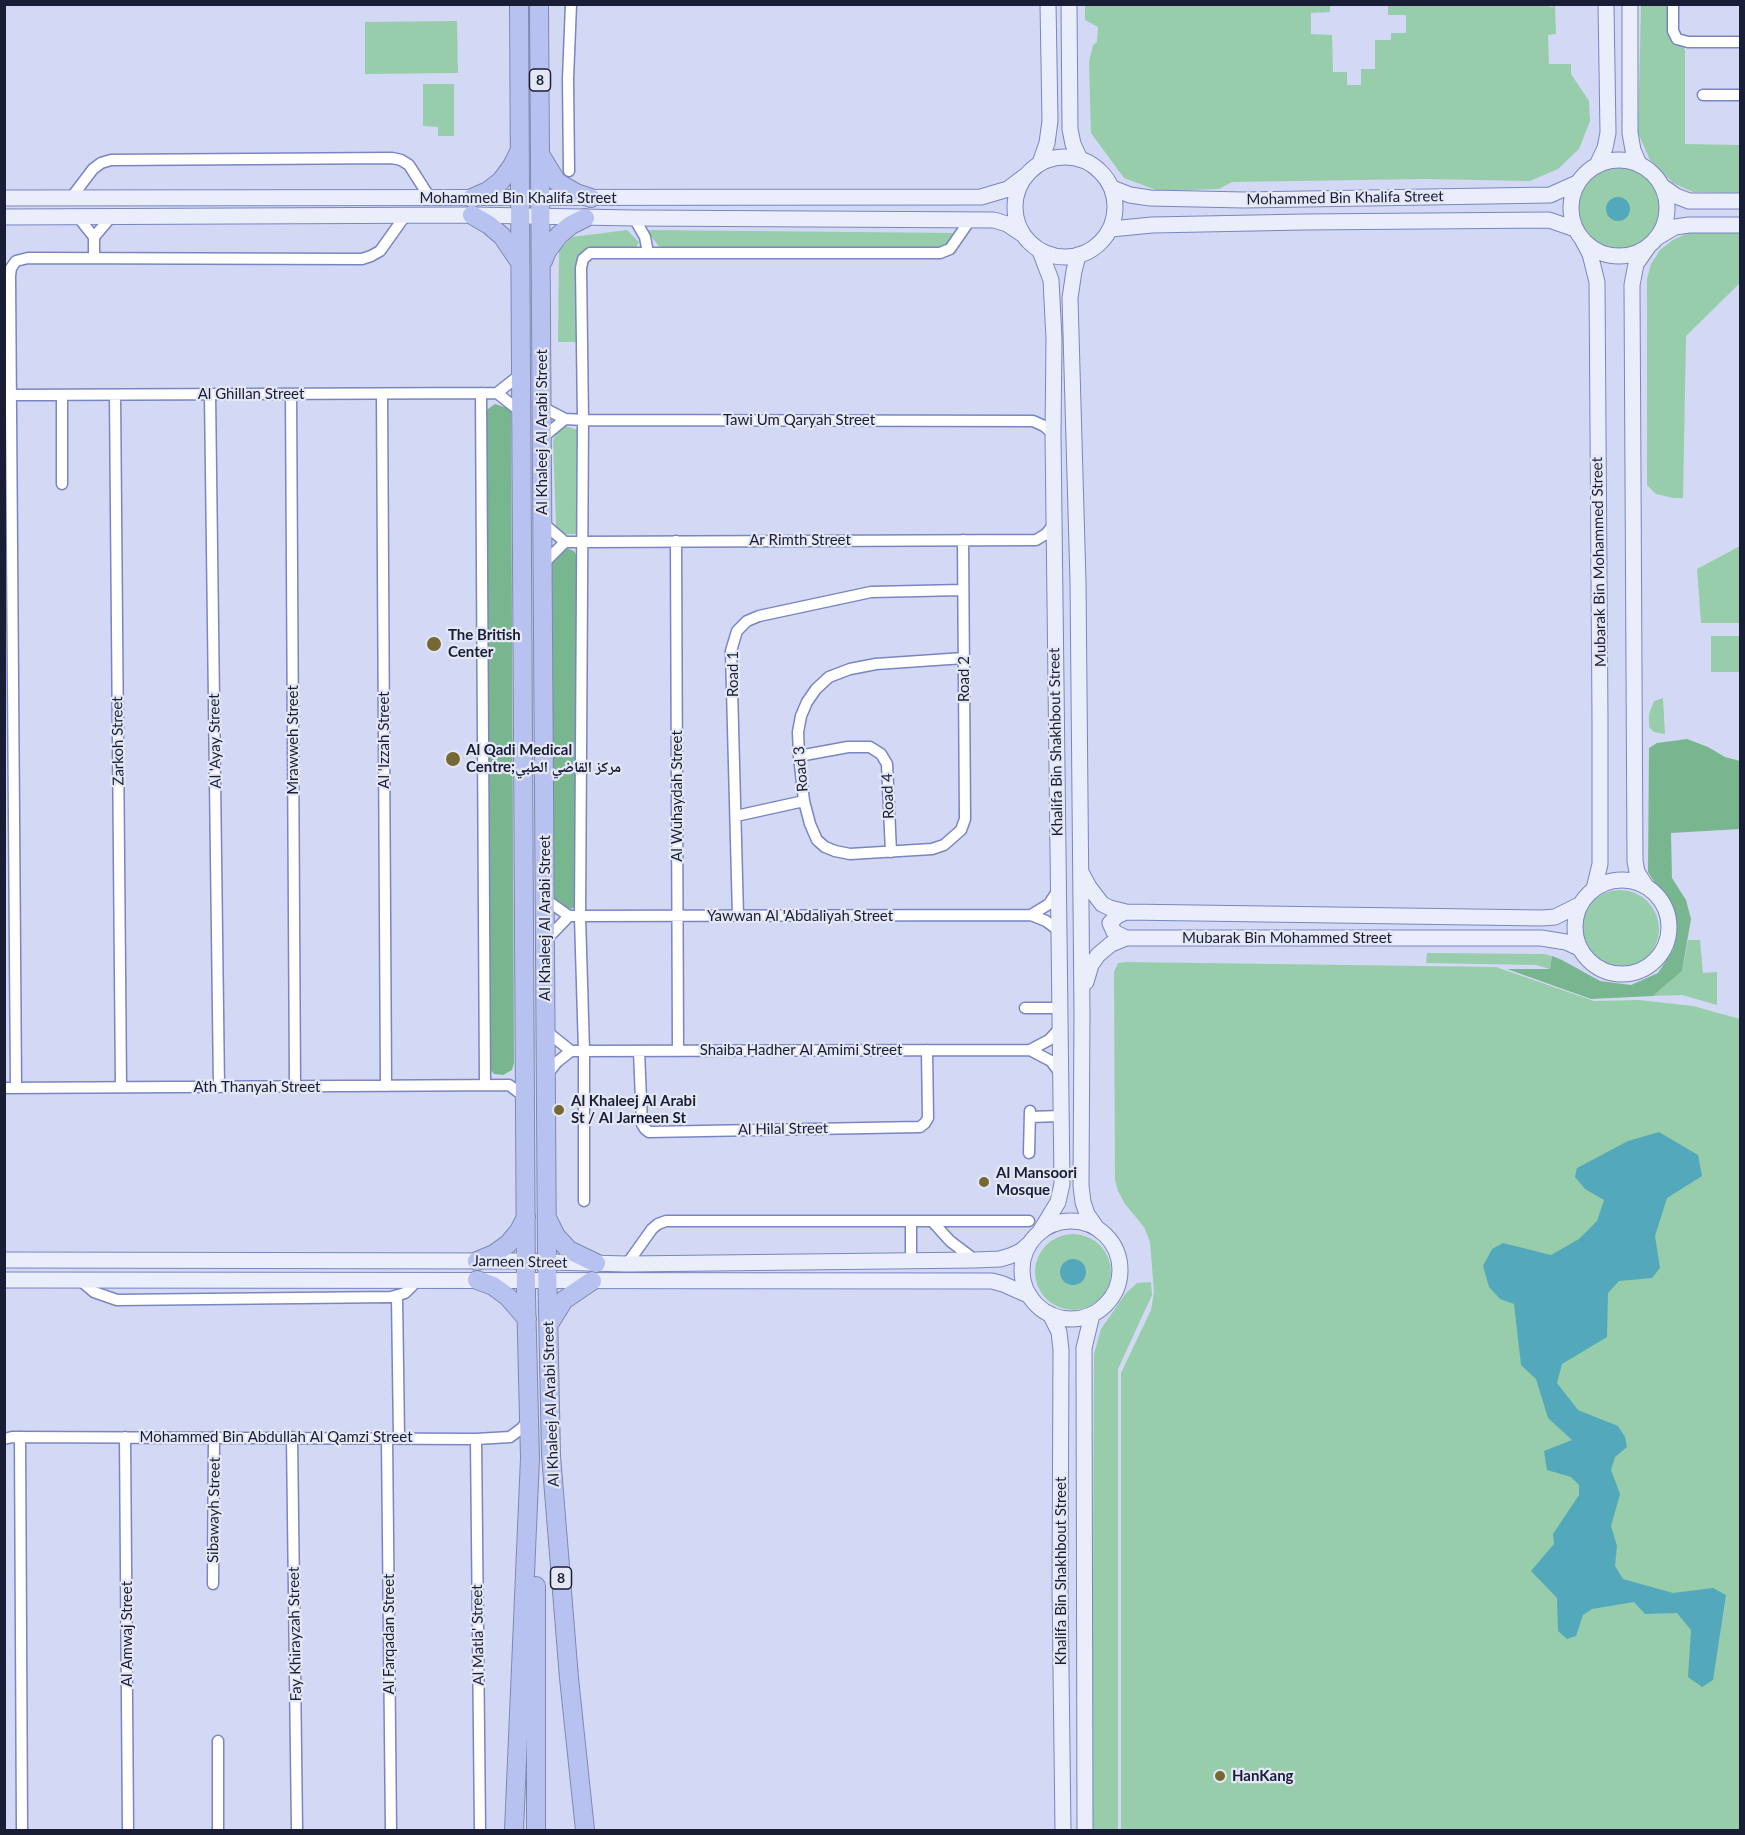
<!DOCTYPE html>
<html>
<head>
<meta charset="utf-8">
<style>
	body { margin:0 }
	#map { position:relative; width:1745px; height:1835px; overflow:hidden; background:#d3d9f4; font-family:Lato,sans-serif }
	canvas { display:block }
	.frame { position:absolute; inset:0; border:6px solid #191d35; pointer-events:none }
</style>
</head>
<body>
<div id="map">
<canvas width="1745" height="1835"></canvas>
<div class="frame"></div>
</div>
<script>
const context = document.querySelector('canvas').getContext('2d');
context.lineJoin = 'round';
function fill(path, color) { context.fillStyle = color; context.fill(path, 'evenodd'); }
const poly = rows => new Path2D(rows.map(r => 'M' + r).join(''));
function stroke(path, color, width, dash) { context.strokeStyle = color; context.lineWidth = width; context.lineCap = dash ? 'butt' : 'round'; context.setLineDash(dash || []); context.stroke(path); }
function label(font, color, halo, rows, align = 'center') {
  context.font = font + ' Lato,"Noto Naskh Arabic",sans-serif'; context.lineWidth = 4.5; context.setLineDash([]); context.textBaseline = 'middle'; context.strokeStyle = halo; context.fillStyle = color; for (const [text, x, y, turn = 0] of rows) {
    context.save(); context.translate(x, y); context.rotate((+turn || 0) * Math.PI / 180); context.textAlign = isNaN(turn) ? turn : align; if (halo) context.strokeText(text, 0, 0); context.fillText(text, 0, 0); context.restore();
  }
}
fill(poly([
	[1085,5,1330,5,1330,12,1311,13,1311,34,1332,35,1333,72,1347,72,1347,85,1361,85,1361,69,1375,69,1375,40,1391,40,1391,33,1406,33,1406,15,1388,15,1388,6,1373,6,1373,5,1550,5,1550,7,1555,6,1556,34,1548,35,1549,64,1571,64,1571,74,1589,101,1590,121,1579,149,1558,169,1530,181,1426,179,1232,182,1219,189,1159,191,1124,178,1091,133,1089,62,1093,45,1097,42,1098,27,1085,20],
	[1641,5,1669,5,1669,11,1685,50,1685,144,1740,145,1740,193,1693,192,1673,183,1650,160,1638,133],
	[457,21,458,73,365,74,365,22],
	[423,84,454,84,454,136,438,136,438,127,423,126],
	'1579 208a40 40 0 1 1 80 0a40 40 0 1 1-80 0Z',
	[627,230,639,242,635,249,586,251,576,261,576,342,558,342,559,250,572,237],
	[646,230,955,233,947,248,661,249],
	[1690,232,1740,232,1740,283,1686,336,1683,498,1673,498,1656,494,1647,485,1647,279,1651,264,1660,250,1673,240],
	[565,426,578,430,579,444,576,534,566,534,556,527,553,440,558,430],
	[1740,546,1740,623,1701,623,1697,569],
	[1711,636,1740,636,1739,672,1711,672],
	[1663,698,1665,734,1654,732,1649,727,1649,714,1654,701],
	'1581 929a39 39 0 1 1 78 0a39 39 0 1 1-78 0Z',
	[1688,940,1700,940,1703,973,1717,972,1717,1005,1682,995,1653,996,1682,971],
	[1427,953,1544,954,1552,956,1550,969,1536,965,1426,963],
	[1126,962,1496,967,1594,1001,1639,1000,1693,1006,1740,1019,1740,1830,1121,1830,1121,1373,1151,1310,1154,1292,1150,1242,1144,1227,1125,1204,1118,1191,1115,1180,1114,972,1118,963],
	'1035 1272a38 38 0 1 1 76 0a38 38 0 1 1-76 0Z',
	[1151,1282,1152,1295,1118,1369,1118,1830,1092,1830,1094,1354,1101,1329,1126,1293,1137,1283]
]), '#97cdaa');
fill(poly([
	[495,404,511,409,514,1063,512,1070,503,1075,494,1074,487,1066,481,414],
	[569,549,574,551,578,558,576,907,570,909,562,909,551,896,551,563,558,550],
	[1687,739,1708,747,1725,757,1740,761,1740,829,1671,833,1672,878,1686,900,1691,919,1682,971,1653,996,1591,999,1507,969,1550,969,1552,956,1562,960,1600,981,1631,985,1658,973,1673,950,1677,924,1674,912,1648,872,1649,748,1657,743]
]), '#78b68f');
fill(poly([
	'1606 209a12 12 0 1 1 24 0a12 12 0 1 1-24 0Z',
	[1659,1132,1698,1155,1702,1176,1667,1198,1655,1236,1660,1268,1652,1278,1619,1281,1608,1293,1607,1337,1562,1364,1557,1383,1578,1410,1618,1426,1625,1437,1627,1447,1615,1457,1611,1470,1620,1494,1611,1526,1617,1546,1615,1566,1623,1579,1673,1593,1713,1588,1726,1595,1713,1680,1702,1687,1688,1677,1691,1630,1677,1613,1645,1614,1634,1602,1592,1609,1583,1615,1576,1636,1567,1639,1558,1631,1557,1598,1531,1571,1554,1544,1553,1534,1579,1495,1579,1485,1571,1477,1547,1470,1544,1451,1572,1440,1548,1418,1536,1379,1521,1365,1514,1304,1500,1299,1489,1287,1483,1266,1492,1249,1503,1243,1551,1255,1579,1239,1597,1221,1604,1200,1585,1189,1575,1177,1577,1168,1628,1141],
	'1060 1272a13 13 0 1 1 26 0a13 13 0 1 1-26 0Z'
]), '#54a8bc');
const street = poly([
	[1673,4,1673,31,1677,39,1688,42,1740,42],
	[1703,95,1740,95],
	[569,171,568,79,571,4],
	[71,198,93,169,101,163,111,160,392,158,401,160,409,165,430,198],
	[78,217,94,237,94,258],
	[634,218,645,237,648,253],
	[94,237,111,217],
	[481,393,485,1085],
	[497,393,521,374],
	[210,394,219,1087],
	[291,394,295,1086],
	[382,394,386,1086],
	[5,395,497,393,521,412],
	[62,395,62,484],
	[115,395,121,1087],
	[542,407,565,419,583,420,1033,421,1044,426,1053,434],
	[542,438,565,419],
	[543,523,565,542,582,542,1036,540,1046,534,1054,524],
	[963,540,965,819,961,830,944,845,932,849,850,854,835,851,825,847,817,840,810,824,804,801,799,756,798,732,801,716,807,702,816,689,829,677,850,669,876,664,964,658],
	[676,541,678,1051],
	[543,564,565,542],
	[799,756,848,747,870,747,881,754,887,764,891,852],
	[736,816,804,801],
	[545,899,569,916,1031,915,1046,921,1058,930],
	[1031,915,1049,904,1058,890],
	[738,916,731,651,737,631,747,621,759,616,871,592,963,590],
	[546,940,569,916],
	[1025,1008,1059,1008],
	[546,1031,571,1051,1030,1050,1051,1061,1060,1073],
	[1030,1050,1049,1040,1059,1029],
	[639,1051,642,1124,645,1129,649,1132,920,1127,925,1123,928,1118,927,1050],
	[546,1076,557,1062,571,1051],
	[4,1088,509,1085,525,1097],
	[16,1088,10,276,11,268,16,261,28,258,362,259,371,256,380,251,405,216],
	[1030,1117,1061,1116],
	[1029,1153,1030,1111],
	[584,1201,584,1051,580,917,583,420,581,268,583,259,590,253,940,253,950,249,970,220],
	[911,1221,911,1260],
	[932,1221,950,1241,975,1260],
	[627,1264,652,1229,658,1224,666,1221,1029,1221],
	[80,1280,94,1292,117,1300,391,1297,405,1293,418,1280],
	[397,1296,399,1438],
	[20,1437,22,1830],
	[125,1437,128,1830],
	[292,1437,297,1830],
	[387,1438,391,1830],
	[4,1439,12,1437,476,1439,510,1437,522,1428,528,1420],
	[476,1439,480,1830],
	[213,1584,214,1437],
	[218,1741,218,1830]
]);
const secondary = poly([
	[1069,4,1070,129,1073,144,1080,159],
	[1630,4,1630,133,1633,150,1639,164],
	'1015 207a50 50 0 1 1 100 0a50 50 0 1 1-100 0Z',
	'1571 208a48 48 0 1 1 96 0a48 48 0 1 1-96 0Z',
	[1040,163,1047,143,1050,121,1048,4],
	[1597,165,1605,148,1608,133,1606,4],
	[1662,186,1676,196,1689,201,1740,201],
	[1112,188,1130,195,1150,198,1244,200,1550,195,1577,183],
	[4,198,981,197,1008,189,1025,176],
	[4,217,472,215,634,218,994,220,1007,224,1022,234],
	[1111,229,1152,225,1304,222,1549,220,1575,229],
	[1581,237,1590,254,1597,282,1600,720,1600,864,1594,889],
	[1658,237,1675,227,1689,225,1740,225],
	[1040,251,1051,280,1054,339,1053,434,1062,1184,1058,1202,1041,1230],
	[1078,256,1074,271,1070,298,1078,582,1082,1014,1081,1186,1083,1202,1087,1214,1096,1227],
	[1081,872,1089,887,1102,904,1110,908,1126,912,1542,918,1555,917,1581,904],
	'1575 927a47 47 0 1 1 94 0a47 47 0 1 1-94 0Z',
	[1646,886,1637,872,1635,861,1632,285,1636,264,1648,247],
	[1126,938,1114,932,1110,923,1117,916,1126,912],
	[1086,982,1091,965,1098,955,1111,944,1126,938,1541,938,1566,942,1579,948],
	'1022 1270a49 49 0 1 1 98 0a49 49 0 1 1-98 0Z',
	[4,1260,511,1261,627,1264,975,1260,1000,1259,1010,1256,1021,1251,1031,1242],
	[4,1280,992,1281,1003,1284,1030,1296],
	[1050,1314,1059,1332,1061,1350,1060,1589,1063,1830],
	[1085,1830,1084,1348,1092,1315]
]);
const highway = poly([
	[539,4,547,1262,551,1455,569,1678,585,1830],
	[541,156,557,182,576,193,591,198],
	[472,198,488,191,501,181,512,166,519,152],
	[472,215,489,225,502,236,519,261],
	[543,261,547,251,559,235,571,225,585,218],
	[548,1220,556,1236,569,1250,596,1263],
	[477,1261,494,1254,508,1244,519,1231,526,1217],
	[477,1280,493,1286,508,1297,527,1319],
	[549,1324,564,1300,592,1281],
	[536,1586,536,1830],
	[514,1830,530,1458,526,1296,519,4]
]);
stroke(street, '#7a85c1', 13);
stroke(secondary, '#7a85c1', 17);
stroke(highway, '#8088af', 20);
stroke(street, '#fff', 10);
stroke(secondary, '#eaedfa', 15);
stroke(highway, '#b8c2f0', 18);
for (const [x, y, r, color] of [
	[434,644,8,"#756835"],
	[453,759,8,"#756835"],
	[559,1110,6,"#756835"],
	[984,1182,6,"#756835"],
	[1220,1776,6,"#756835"]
]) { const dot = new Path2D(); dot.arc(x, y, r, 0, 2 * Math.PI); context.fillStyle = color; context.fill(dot); stroke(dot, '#e4e7f4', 2); }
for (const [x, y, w] of [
	[540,80,21],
	[561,1578,21]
]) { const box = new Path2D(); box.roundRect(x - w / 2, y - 11, w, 22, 4.5); context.fillStyle = '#e4e7f4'; context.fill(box); stroke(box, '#191d35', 1.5); }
label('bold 14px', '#191d35', null, [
	["8",540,80],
	["8",561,1578]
]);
label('15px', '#191d35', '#e4e7f4', [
	["Mohammed Bin Khalifa Street",518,198],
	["Mohammed Bin Khalifa Street",1345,198,-1],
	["Al Ghillan Street",251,394],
	["Tawi Um Qaryah Street",799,420],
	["Al Khaleej Al Arabi Street",542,432,-90],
	["Ar Rimth Street",800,540],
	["Mubarak Bin Mohammed Street",1599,562,-91],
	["Road 1",733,674,-90],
	["Road 2",964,679,-90],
	["Mrawweh Street",293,740,-90],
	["Al 'Izzah Street",384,740,-90],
	["Zarkoh Street",118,741,-91],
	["Al 'Ayay Street",215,741,-91],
	["Khalifa Bin Shakhbout Street",1056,742,-91],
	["Road 3",801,769,-95],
	["Al Wuhaydah Street",677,796,-90],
	["Road 4",888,796,-92],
	["Yawwan Al 'Abdaliyah Street",800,916],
	["Al Khaleej Al Arabi Street",545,918,-90],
	["Mubarak Bin Mohammed Street",1287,938],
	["Shaiba Hadher Al Amimi Street",801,1050],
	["Ath Thanyah Street",257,1087],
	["Al Hilal Street",783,1129,-1],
	["Jarneen Street",520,1262,1],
	["Al Khaleej Al Arabi Street",551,1404,-92],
	["Mohammed Bin Abdullah Al Qamzi Street",276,1437],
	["Sibawayh Street",214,1510,-89],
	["Khalifa Bin Shakhbout Street",1061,1571,-90],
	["Al Amwaj Street",127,1634,-90],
	["Fay Khirayzah Street",295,1634,-91],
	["Al Farqadan Street",389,1634,-90],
	["Al Matla' Street",478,1635,-91]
]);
label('bold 15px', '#191d35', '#e4e7f4', [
	["The British",448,635],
	["Center",448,652],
	["Al Qadi Medical",466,750],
	["Centre;مركز القاضي الطبي",466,767],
	["Al Khaleej Al Arabi",571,1101],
	["St / Al Jarneen St",571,1118],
	["Al Mansoori",996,1173],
	["Mosque",996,1190],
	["HanKang",1232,1776]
], 'left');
</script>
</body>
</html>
